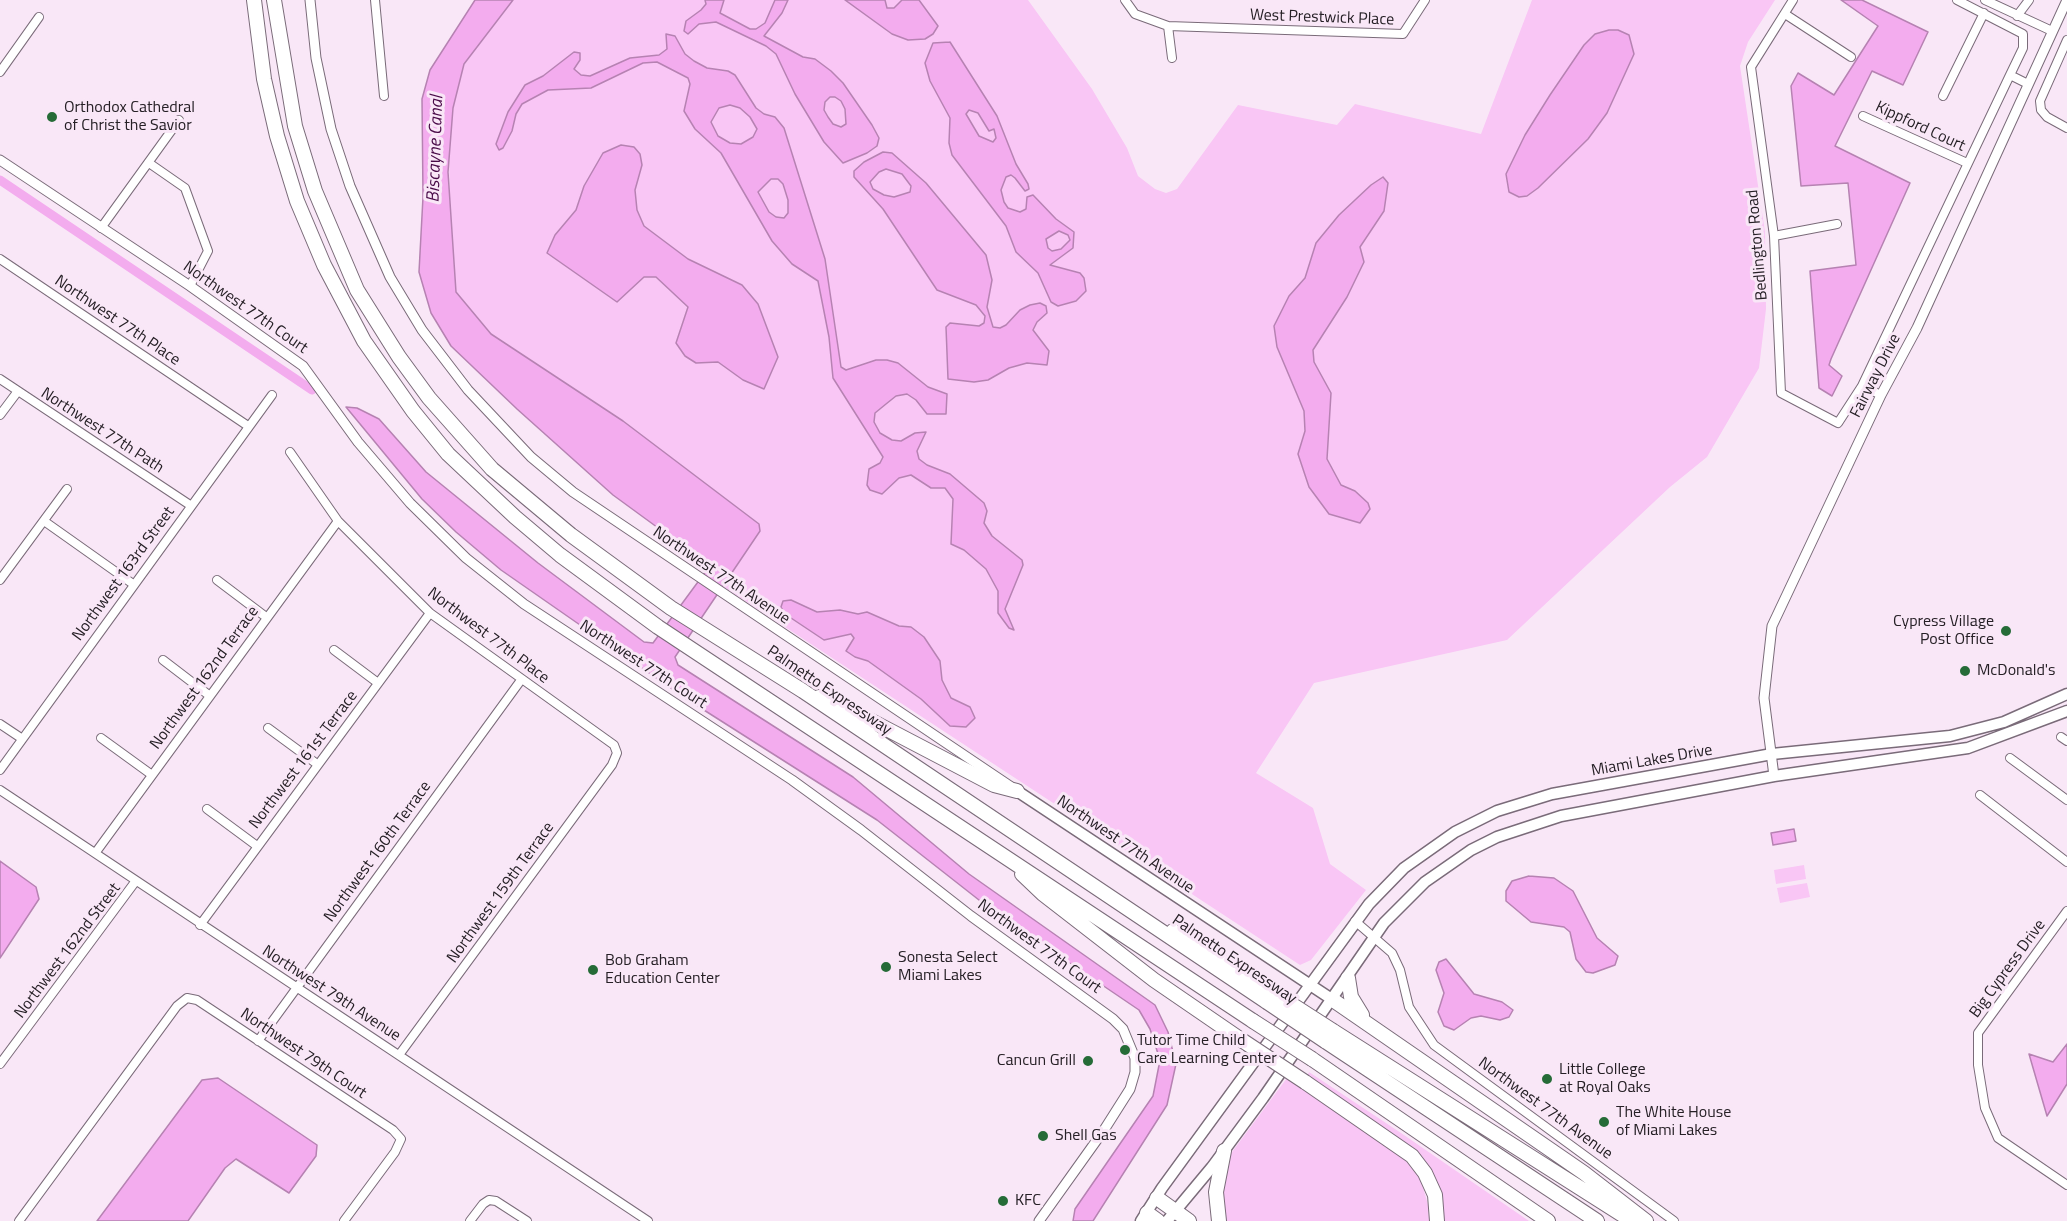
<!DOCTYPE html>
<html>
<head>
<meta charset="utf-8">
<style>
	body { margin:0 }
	canvas { display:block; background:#f9e7f7 }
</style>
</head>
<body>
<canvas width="2067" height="1221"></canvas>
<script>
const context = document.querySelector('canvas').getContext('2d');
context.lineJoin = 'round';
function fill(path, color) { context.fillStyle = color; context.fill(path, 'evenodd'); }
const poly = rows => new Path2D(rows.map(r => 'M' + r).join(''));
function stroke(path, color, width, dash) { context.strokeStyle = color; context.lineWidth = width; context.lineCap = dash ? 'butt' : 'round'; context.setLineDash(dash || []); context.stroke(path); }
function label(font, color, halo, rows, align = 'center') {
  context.font = font + ' "Titillium Web",sans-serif'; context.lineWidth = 6; context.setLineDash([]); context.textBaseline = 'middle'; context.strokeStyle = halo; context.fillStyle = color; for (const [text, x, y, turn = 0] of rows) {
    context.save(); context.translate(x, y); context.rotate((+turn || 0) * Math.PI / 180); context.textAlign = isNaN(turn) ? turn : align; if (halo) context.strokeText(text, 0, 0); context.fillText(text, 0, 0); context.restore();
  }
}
fill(poly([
	[508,0,1028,0,1092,89,1127,148,1138,176,1155,189,1166,193,1177,189,1238,105,1337,125,1355,104,1481,134,1532,0,1775,0,1748,42,1740,66,1765,232,1766,309,1759,368,1707,457,1670,487,1507,640,1314,683,1256,773,1313,808,1330,864,1366,890,1311,960,1300,965,721,585,758,527,491,338,452,289,448,117,461,64],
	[1804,865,1806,879,1776,884,1774,870],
	[1807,883,1810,897,1780,903,1777,888],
	[1309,1072,1401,1133,1529,1221,1439,1221,1431,1177,1307,1077],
	[1287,1078,1399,1152,1421,1180,1428,1205,1429,1221,1225,1221,1221,1176,1232,1152]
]), '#f9c6f5');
const water = poly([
	[475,0,513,0,464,64,453,108,448,172,456,292,491,334,623,421,759,524,760,531,675,657,678,665,853,777,969,874,1155,1005,1168,1032,1176,1064,1167,1105,1093,1221,1073,1221,1075,1209,1153,1096,1160,1060,1150,1029,1139,1010,993,911,877,820,685,698,501,570,456,532,422,499,346,407,357,408,379,419,426,472,538,563,644,642,653,643,706,571,706,564,702,560,613,495,517,409,451,346,431,313,419,272,423,197,422,99,430,70,475,0],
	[705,0,724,0,720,13,750,29,756,29,765,23,775,0,788,0,782,13,764,36,803,57,815,59,831,71,843,83,872,125,879,138,877,146,867,153,843,163,824,142,795,94,776,54,766,46,716,22,699,24,688,34,684,31,686,21,701,10,706,4,705,0],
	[830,97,835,97,841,101,845,109,846,124,841,127,833,124,828,117,824,110,825,102,830,97],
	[845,0,885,0,887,8,894,8,902,0,919,0,938,26,933,34,925,39,908,40,892,34,845,0],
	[1841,0,1862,0,1928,32,1903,85,1872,71,1835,146,1910,183,1831,359,1829,365,1842,376,1832,396,1819,388,1810,271,1856,265,1848,183,1801,186,1791,86,1798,73,1834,95,1878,26,1841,0],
	[1609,30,1618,30,1629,35,1634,54,1607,113,1588,139,1538,188,1527,196,1519,197,1509,192,1506,174,1525,135,1550,95,1584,45,1595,34,1609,30],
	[666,34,675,36,685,54,694,61,707,68,728,71,735,75,756,108,764,114,775,117,784,128,825,259,841,367,846,370,876,360,887,360,898,363,928,387,947,394,946,414,927,414,916,400,907,394,896,396,886,404,875,413,874,422,880,433,892,440,901,441,915,433,926,432,917,451,919,459,927,465,950,474,984,503,987,511,984,523,992,536,1022,560,1023,565,1005,609,1014,630,1009,628,998,613,998,591,986,569,964,550,951,544,953,499,945,488,931,488,911,475,899,478,882,494,870,490,867,485,869,469,880,463,883,457,833,378,829,337,818,281,792,264,772,241,721,153,695,129,684,111,690,84,688,78,657,62,643,63,591,88,548,90,522,104,516,114,512,131,503,148,499,150,496,144,508,112,525,85,543,76,574,52,580,53,580,60,574,69,581,75,590,76,630,58,659,55,667,49,666,34],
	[730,105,740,108,750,117,757,129,753,137,741,144,730,143,718,136,711,122,719,108,730,105],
	[771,179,778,179,783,184,788,200,788,213,784,218,776,217,769,212,758,192,771,179],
	[950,42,997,116,1016,164,1028,184,1029,189,1025,191,1015,178,1011,175,1006,177,1001,190,1004,202,1008,208,1020,212,1026,209,1027,197,1033,195,1056,219,1074,232,1073,248,1050,265,1080,273,1084,278,1086,291,1076,301,1058,306,1051,302,1038,273,1016,252,1006,226,952,155,949,143,950,118,930,81,925,63,933,43,950,42],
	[969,110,978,113,989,131,994,129,996,138,993,142,979,136,966,114,969,110],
	[1059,231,1068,235,1070,240,1061,249,1052,251,1048,248,1046,239,1059,231],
	[621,145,634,147,640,154,642,165,635,190,637,210,644,226,688,259,742,285,758,304,778,357,764,389,743,380,718,362,696,363,685,356,676,343,688,307,656,277,644,277,617,302,547,253,555,235,576,210,584,186,603,153,621,145],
	[883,152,892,153,926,183,986,255,992,280,987,307,993,327,1000,328,1006,325,1020,310,1030,305,1040,303,1046,306,1047,313,1037,322,1033,330,1049,351,1047,365,1027,363,1009,368,988,380,974,382,948,379,946,327,950,323,979,326,984,323,985,316,976,305,937,290,883,209,854,177,854,171,864,162,883,152],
	[886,169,902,174,911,186,910,192,894,197,884,195,873,189,870,182,879,172,886,169],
	[1383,177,1388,183,1384,211,1360,247,1364,262,1347,297,1313,350,1314,362,1331,393,1327,459,1341,485,1355,491,1368,503,1370,509,1360,523,1329,514,1309,487,1298,454,1305,431,1304,411,1277,347,1274,326,1289,296,1305,278,1316,243,1339,215,1371,185,1383,177],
	[791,600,817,612,840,610,858,614,867,612,899,626,911,627,924,637,940,661,942,680,951,698,970,707,975,718,966,727,950,726,921,699,868,661,855,657,846,651,854,638,851,634,824,640,785,614,781,607,783,601,791,600],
	[1794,829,1796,841,1773,845,1771,833,1794,829],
	[0,861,36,887,39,899,0,958,0,861],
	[1529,876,1554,878,1573,891,1597,938,1618,956,1615,965,1593,973,1586,972,1576,959,1570,932,1564,927,1531,922,1506,901,1506,891,1512,881,1529,876],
	[1446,959,1474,994,1502,1002,1513,1010,1509,1017,1500,1020,1481,1016,1471,1018,1454,1030,1444,1026,1438,1012,1444,993,1436,970,1439,962,1446,959],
	[2067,1044,2067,1084,2047,1116,2029,1054,2053,1062,2067,1044],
	[218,1078,317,1145,316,1156,289,1193,236,1159,225,1168,188,1221,97,1221,202,1080,218,1078]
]);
fill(water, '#f3acee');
stroke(water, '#b682b2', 1.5);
stroke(poly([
	[0,180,312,390]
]), '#f3acee', 9);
const minor = poly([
	[375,0,384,96],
	[1125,0,1135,14,1168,26,1403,34,1425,0],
	[1793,0,1751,67,1774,236,1781,393,1838,423,1862,386,2010,75,2028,84],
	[1957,0,2023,34,2023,48,2010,75],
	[1985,0,2052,31],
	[1785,14,1851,57],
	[2017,16,2029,0],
	[1168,26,1172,58],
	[2067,40,2040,101,2041,110,2047,117,2067,128],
	[0,72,39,17],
	[1943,96,1984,13],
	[1863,116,1967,163],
	[149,163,185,188,208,251,190,286],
	[101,228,179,120],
	[1774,236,1837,224],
	[0,259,248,426],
	[0,379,190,505],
	[1862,386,1881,395],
	[0,415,18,391],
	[290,452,338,521,430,613,614,745,617,753,612,765,399,1055],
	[44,521,133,584],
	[0,580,67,489],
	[217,580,266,617],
	[334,650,378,683],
	[163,660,210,696],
	[0,724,21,738],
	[268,728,317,764],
	[2061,737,2067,741],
	[101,738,152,775],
	[2010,758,2067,800],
	[0,770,272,395],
	[0,790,648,1221],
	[1980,795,2067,862],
	[207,809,257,846],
	[96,852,338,521],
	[2067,911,1978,1033,1978,1065,1985,1108,1998,1138,2067,1185],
	[1355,921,1392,953,1400,970,1409,1007,1434,1045,1674,1221],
	[200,925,430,613],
	[258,1041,521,680],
	[0,1064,135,882],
	[19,1221,177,1006,187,998,197,1000,393,1130,401,1139,395,1152,344,1221],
	[470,1221,483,1204,489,1200,496,1201,527,1221]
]);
const tertiary = poly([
	[310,0,316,58,331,129,350,186,390,277,422,330,468,390,531,457,573,492,1010,786],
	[0,160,190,286,303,366,358,442,410,503,466,558,524,604,792,780,861,830,971,916,1113,1019,1123,1029,1135,1058,1135,1072,1130,1089,1104,1130,1039,1221],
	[1774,776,1764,698,1772,626,1881,395,1917,328,2067,0]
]);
const secondary = poly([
	[1017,791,1333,1000],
	[1141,1221,1162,1188,1369,904,1404,868,1455,832,1497,811,1552,794,1772,754,1950,736,2004,722,2067,694],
	[1167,1221,1212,1167,1263,1098,1384,923,1425,882,1471,850,1497,837,1561,816,1774,776,1968,748,2067,711]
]);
const motorway = poly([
	[254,0,264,79,277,136,297,201,324,265,364,341,413,411,448,454,515,517,560,555,658,627,1253,1021],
	[274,0,295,126,315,191,357,290,399,357,429,398,492,469,571,535,671,608,803,691,1267,1002],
	[819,697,839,704,994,785,1017,791],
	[1022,874,1043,894,1154,980,1240,1039],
	[1173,931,1274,993],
	[1348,978,1351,997,1362,1015],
	[1333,1000,1584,1173,1646,1221],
	[1333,1031,1632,1221],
	[1325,1041,1597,1221],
	[1312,1059,1548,1221],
	[1305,1082,1412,1156,1425,1173,1435,1195,1437,1221],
	[1157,1198,1189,1221],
	[1147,1213,1158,1221],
	[1219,1221,1216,1192,1224,1151]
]);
stroke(minor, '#7a6b79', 10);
stroke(tertiary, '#7a6b79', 11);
stroke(secondary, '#7a6b79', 13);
stroke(motorway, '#7a6b79', 16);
stroke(minor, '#fff', 8);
stroke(tertiary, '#fff', 9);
stroke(secondary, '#fff', 10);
stroke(motorway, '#fff', 14);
const motorwayBridge = poly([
	[1274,993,1333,1031],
	[1267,1002,1325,1041],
	[1253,1021,1312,1059],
	[1240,1039,1305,1082]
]);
stroke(motorwayBridge, '#7a6b79', 16, []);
stroke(motorwayBridge, '#fff', 14);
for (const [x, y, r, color] of [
	[52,117,6,"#256b37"],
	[2006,631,6,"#256b37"],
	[1965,671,6,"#256b37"],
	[886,967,6,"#256b37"],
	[593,970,6,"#256b37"],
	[1125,1050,6,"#256b37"],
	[1088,1061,6,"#256b37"],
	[1547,1079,6,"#256b37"],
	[1604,1122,6,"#256b37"],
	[1043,1136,6,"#256b37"],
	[1003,1201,6,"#256b37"]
]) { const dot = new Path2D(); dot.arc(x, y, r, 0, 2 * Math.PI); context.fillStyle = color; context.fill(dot); stroke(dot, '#f9e7f7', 2); }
label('16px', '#262026', '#f9e7f7', [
	["West Prestwick Place",1322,18,2],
	["Kippford Court",1920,127,25],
	["Bedlington Road",1758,245,-95],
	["Northwest 77th Court",245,308,35],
	["Northwest 77th Place",117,321,34],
	["Fairway Drive",1876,376,-63],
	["Northwest 77th Path",102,431,33],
	["Northwest 163rd Street",124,574,-54],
	["Northwest 77th Avenue",721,576,34],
	["Northwest 77th Place",488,636,37],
	["Northwest 77th Court",643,665,33],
	["Northwest 162nd Terrace",205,678,-54],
	["Palmetto Expressway",829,691,34],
	["Northwest 161st Terrace",304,760,-53],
	["Miami Lakes Drive",1652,761,-10],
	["Northwest 77th Avenue",1125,845,34],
	["Northwest 160th Terrace",378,852,-54],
	["Northwest 159th Terrace",501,893,-54],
	["Northwest 77th Court",1039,947,36],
	["Northwest 162nd Street",68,951,-53],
	["Palmetto Expressway",1234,960,34],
	["Big Cypress Drive",2008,969,-54],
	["Northwest 79th Avenue",331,994,33],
	["Northwest 79th Court",303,1054,34],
	["Northwest 77th Avenue",1545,1109,36]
]);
label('16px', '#262026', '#f9e7f7', [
	["Orthodox Cathedral",64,108],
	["of Christ the Savior",64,126],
	["Cypress Village",1994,622,"right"],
	["Post Office",1994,640,"right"],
	["McDonald's",1977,671],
	["Sonesta Select",898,958],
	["Miami Lakes",898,976],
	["Bob Graham",605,961],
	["Education Center",605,979],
	["Tutor Time Child",1137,1041],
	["Care Learning Center",1137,1059],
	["Cancun Grill",1076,1061,"right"],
	["Little College",1559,1070],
	["at Royal Oaks",1559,1088],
	["The White House",1616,1113],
	["of Miami Lakes",1616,1131],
	["Shell Gas",1055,1136],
	["KFC",1015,1201]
], 'left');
label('italic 18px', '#480947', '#f9e7f7', [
	["Biscayne Canal",436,149,-88]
]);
</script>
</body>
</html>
